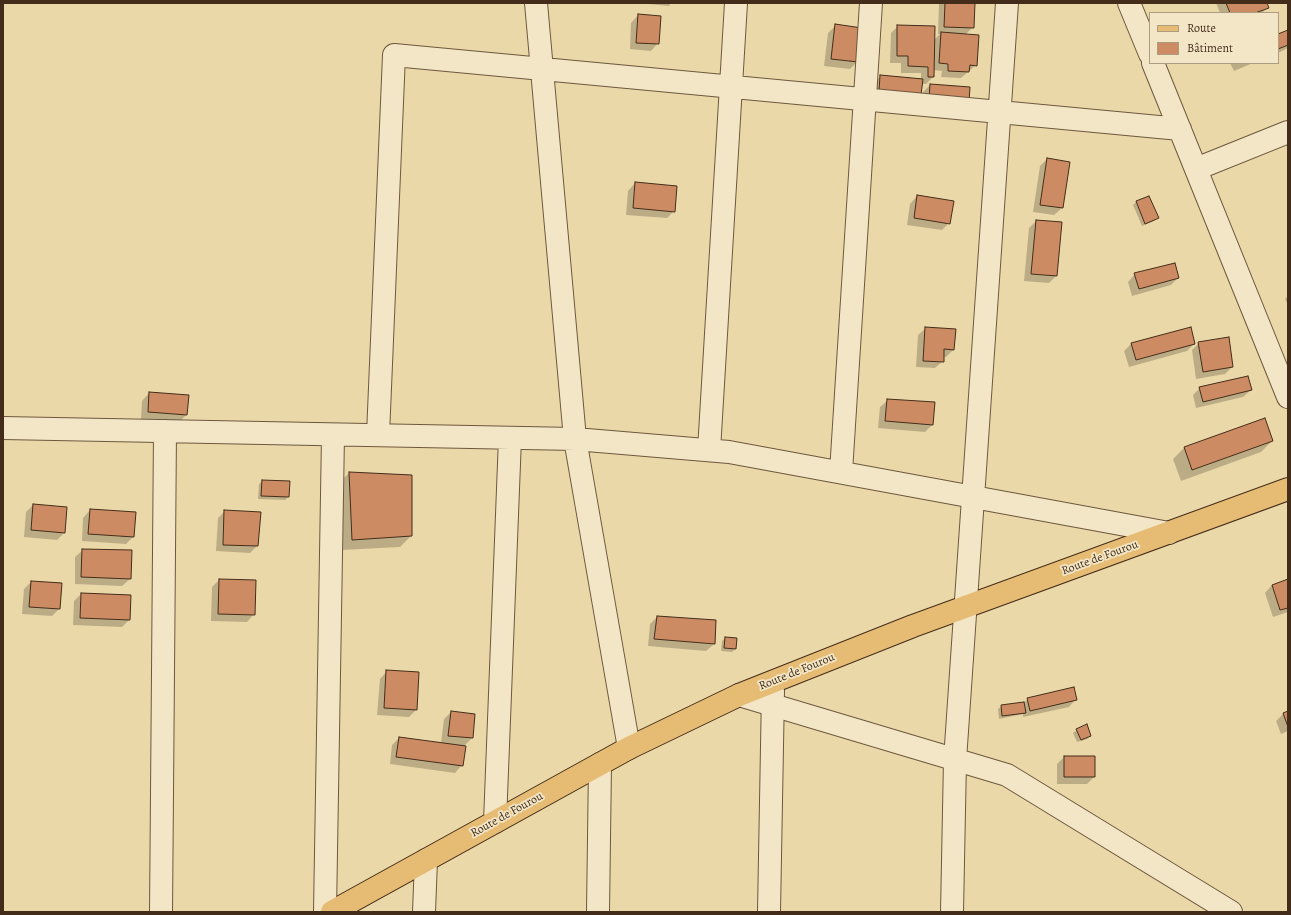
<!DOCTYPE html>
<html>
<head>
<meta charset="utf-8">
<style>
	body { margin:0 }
	#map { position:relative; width:1291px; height:915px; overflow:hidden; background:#ebd8a8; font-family:Alegreya,serif }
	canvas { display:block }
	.frame { position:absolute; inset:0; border:4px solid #432d1a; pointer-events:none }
	.legend { position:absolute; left:1149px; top:12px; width:130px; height:52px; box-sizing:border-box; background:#f2e6c6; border:1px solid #ac9c81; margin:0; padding:5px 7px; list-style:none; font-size:12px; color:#432d1a }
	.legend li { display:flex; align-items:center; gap:8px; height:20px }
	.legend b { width:20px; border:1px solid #ac9c81 }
</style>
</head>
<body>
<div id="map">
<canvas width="1291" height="915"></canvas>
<div class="frame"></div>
<ul class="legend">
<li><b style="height:5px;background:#e6bc74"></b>Route</li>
<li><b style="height:11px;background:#cc8b63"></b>Bâtiment</li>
</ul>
</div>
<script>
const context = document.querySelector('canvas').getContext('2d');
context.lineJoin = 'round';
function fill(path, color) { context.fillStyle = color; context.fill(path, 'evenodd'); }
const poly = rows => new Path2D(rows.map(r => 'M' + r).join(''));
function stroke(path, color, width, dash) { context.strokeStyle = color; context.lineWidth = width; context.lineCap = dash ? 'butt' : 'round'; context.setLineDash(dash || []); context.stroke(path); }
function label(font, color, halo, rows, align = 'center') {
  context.font = font + ' Alegreya,serif'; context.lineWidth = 3.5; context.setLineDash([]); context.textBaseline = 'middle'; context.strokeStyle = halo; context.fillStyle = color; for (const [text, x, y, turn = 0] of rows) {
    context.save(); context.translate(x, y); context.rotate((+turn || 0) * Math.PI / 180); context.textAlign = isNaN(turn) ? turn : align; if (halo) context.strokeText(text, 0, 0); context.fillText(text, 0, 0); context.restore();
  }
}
fill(poly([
	[638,3,671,3,669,6],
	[939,3,974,3,973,27,965,35,976,65,961,78,941,77,942,71,933,70,933,77,926,84,921,84,872,98,874,83,881,76,921,80,921,73,901,73,901,63,890,63,891,33,898,26,934,40,940,34,938,34],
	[1216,3,1266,3,1268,7,1262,13,1220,13],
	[638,15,658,43,651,51,630,49,631,23],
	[835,26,857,62,850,69,824,66,828,33],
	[1288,31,1288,48,1278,53,1278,35],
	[1230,63,1253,63,1234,71],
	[930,85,969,88,922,106,923,92],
	[1047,159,1069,162,1062,208,1054,215,1033,212,1040,166],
	[635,183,674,211,667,218,626,215,628,191],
	[917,196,949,223,942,230,907,225,910,204],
	[1148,197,1157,218,1154,221,1142,226,1133,205,1136,202],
	[1036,221,1056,276,1049,283,1024,281,1029,228],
	[1135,274,1178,278,1171,285,1132,296,1128,282],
	[1288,296,1288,305,1285,299],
	[926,328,953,350,946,357,943,357,943,361,935,368,916,367,918,335],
	[1132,343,1194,344,1187,351,1129,367,1124,351],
	[1199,343,1232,367,1225,374,1196,379,1192,350],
	[1200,388,1251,390,1243,397,1196,408,1193,395],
	[149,393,186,415,179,422,141,419,142,401],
	[888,400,932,425,925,432,878,428,880,407],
	[1264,419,1272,441,1261,452,1181,481,1173,459,1184,448],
	[349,473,411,536,400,547,342,550,339,483],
	[262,481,288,497,285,500,258,499,259,484],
	[33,505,64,533,57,540,24,537,26,512],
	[90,510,135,513,133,537,126,544,82,541,83,518],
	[225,511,259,513,257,546,250,553,216,551,218,518],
	[83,550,130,579,122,586,75,584,75,557],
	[219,580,254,614,247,622,211,621,212,587],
	[1288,580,1288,612,1273,617,1265,593,1272,585],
	[31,582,59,609,52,616,22,614,24,589],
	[81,594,129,620,122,627,73,625,74,601],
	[657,617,714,644,706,651,648,646,650,624],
	[725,638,735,649,732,652,721,651,722,641],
	[387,671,416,710,409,717,377,715,380,679],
	[1028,699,1076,699,1069,707,1023,717,1023,714,999,719,998,709,1002,706,1024,703],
	[451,712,474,715,472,738,465,745,462,765,455,773,390,764,392,745,399,738,441,743,444,719],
	[1288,712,1288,731,1281,734,1276,721,1283,714],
	[1077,730,1090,736,1087,739,1077,742,1073,733],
	[1064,757,1094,777,1087,784,1057,784,1057,764]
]), '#0003');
const building = poly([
	[945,3,975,3,974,28,944,27,945,3],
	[1226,3,1267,3,1269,8,1255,13,1230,13,1226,3],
	[638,14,661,16,659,44,636,43,638,14],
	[835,24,862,28,858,62,831,59,835,24],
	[897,25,935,26,934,77,928,77,928,67,908,66,908,56,897,56,897,25],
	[1288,30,1288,45,1278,49,1278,34,1288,30],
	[941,32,979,35,977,66,970,65,969,72,948,71,948,64,939,63,941,32],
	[880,75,923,79,921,95,879,91,880,75],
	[930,84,970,87,969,102,929,99,930,84],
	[1047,158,1070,162,1063,208,1040,205,1047,158],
	[635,182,677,186,675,212,633,208,635,182],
	[917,195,954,201,950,224,914,218,917,195],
	[1149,196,1159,218,1145,224,1136,201,1149,196],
	[1036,220,1062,222,1057,276,1031,274,1036,220],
	[1175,263,1179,278,1139,289,1134,273,1175,263],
	[925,327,956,329,954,350,944,349,944,362,923,361,925,327],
	[1191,327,1195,344,1136,360,1131,343,1191,327],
	[1229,337,1233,367,1203,372,1198,342,1229,337],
	[1248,376,1252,390,1203,402,1199,387,1248,376],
	[149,392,189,395,187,415,148,412,149,392],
	[887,399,935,402,933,425,885,421,887,399],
	[1265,418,1273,441,1192,470,1184,447,1265,418],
	[349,472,412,475,412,536,352,540,349,472],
	[262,480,290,481,289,497,261,496,262,480],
	[33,504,67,507,65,533,31,530,33,504],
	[90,509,136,512,134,537,88,534,90,509],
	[224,510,261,512,258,546,223,545,224,510],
	[82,549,132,550,131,579,81,577,82,549],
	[219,579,256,580,255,615,218,614,219,579],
	[1288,579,1288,608,1280,610,1272,585,1288,579],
	[31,581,62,583,60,609,29,607,31,581],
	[81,593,131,595,130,620,80,618,81,593],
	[657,616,716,620,715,644,654,639,657,616],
	[725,637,737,638,736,649,724,648,725,637],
	[386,670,419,672,417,710,384,708,386,670],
	[1074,687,1077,700,1030,711,1027,698,1074,687],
	[1024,702,1026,713,1002,716,1001,705,1024,702],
	[451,711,475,714,473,738,448,736,451,711],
	[1288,711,1288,727,1283,713,1288,711],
	[1087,724,1091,736,1081,740,1076,729,1087,724],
	[399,737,466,746,463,766,396,757,399,737],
	[1064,756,1095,756,1095,777,1064,777,1064,756]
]);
fill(building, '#cc8b63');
stroke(building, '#432d1a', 1);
const minor = poly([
	[536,3,575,439,629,748],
	[1129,3,1150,54],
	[1153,63,1288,397],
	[1196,169,1288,132],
	[3,428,575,439,729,452,1169,533],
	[378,435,394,55,1180,129],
	[709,450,736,3],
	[841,472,871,3],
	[739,695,1007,775,1231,912],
	[495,822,510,438],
	[161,912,165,431],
	[325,912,333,435],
	[424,912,426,860],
	[598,912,600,764],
	[769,912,773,691],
	[952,912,955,760,1007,3]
]);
const major = poly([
	[332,912,629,748,739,695,913,626,1288,489]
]);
stroke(minor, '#6d583e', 24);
stroke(major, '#432d1a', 24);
stroke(minor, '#f2e6c6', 22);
stroke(major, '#e6bc74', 22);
label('12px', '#432d1a', '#f2e6c6', [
	["Route de Fourou",1100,558,-20],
	["Route de Fourou",797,672,-22],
	["Route de Fourou",507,815,-29]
]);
</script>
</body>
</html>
